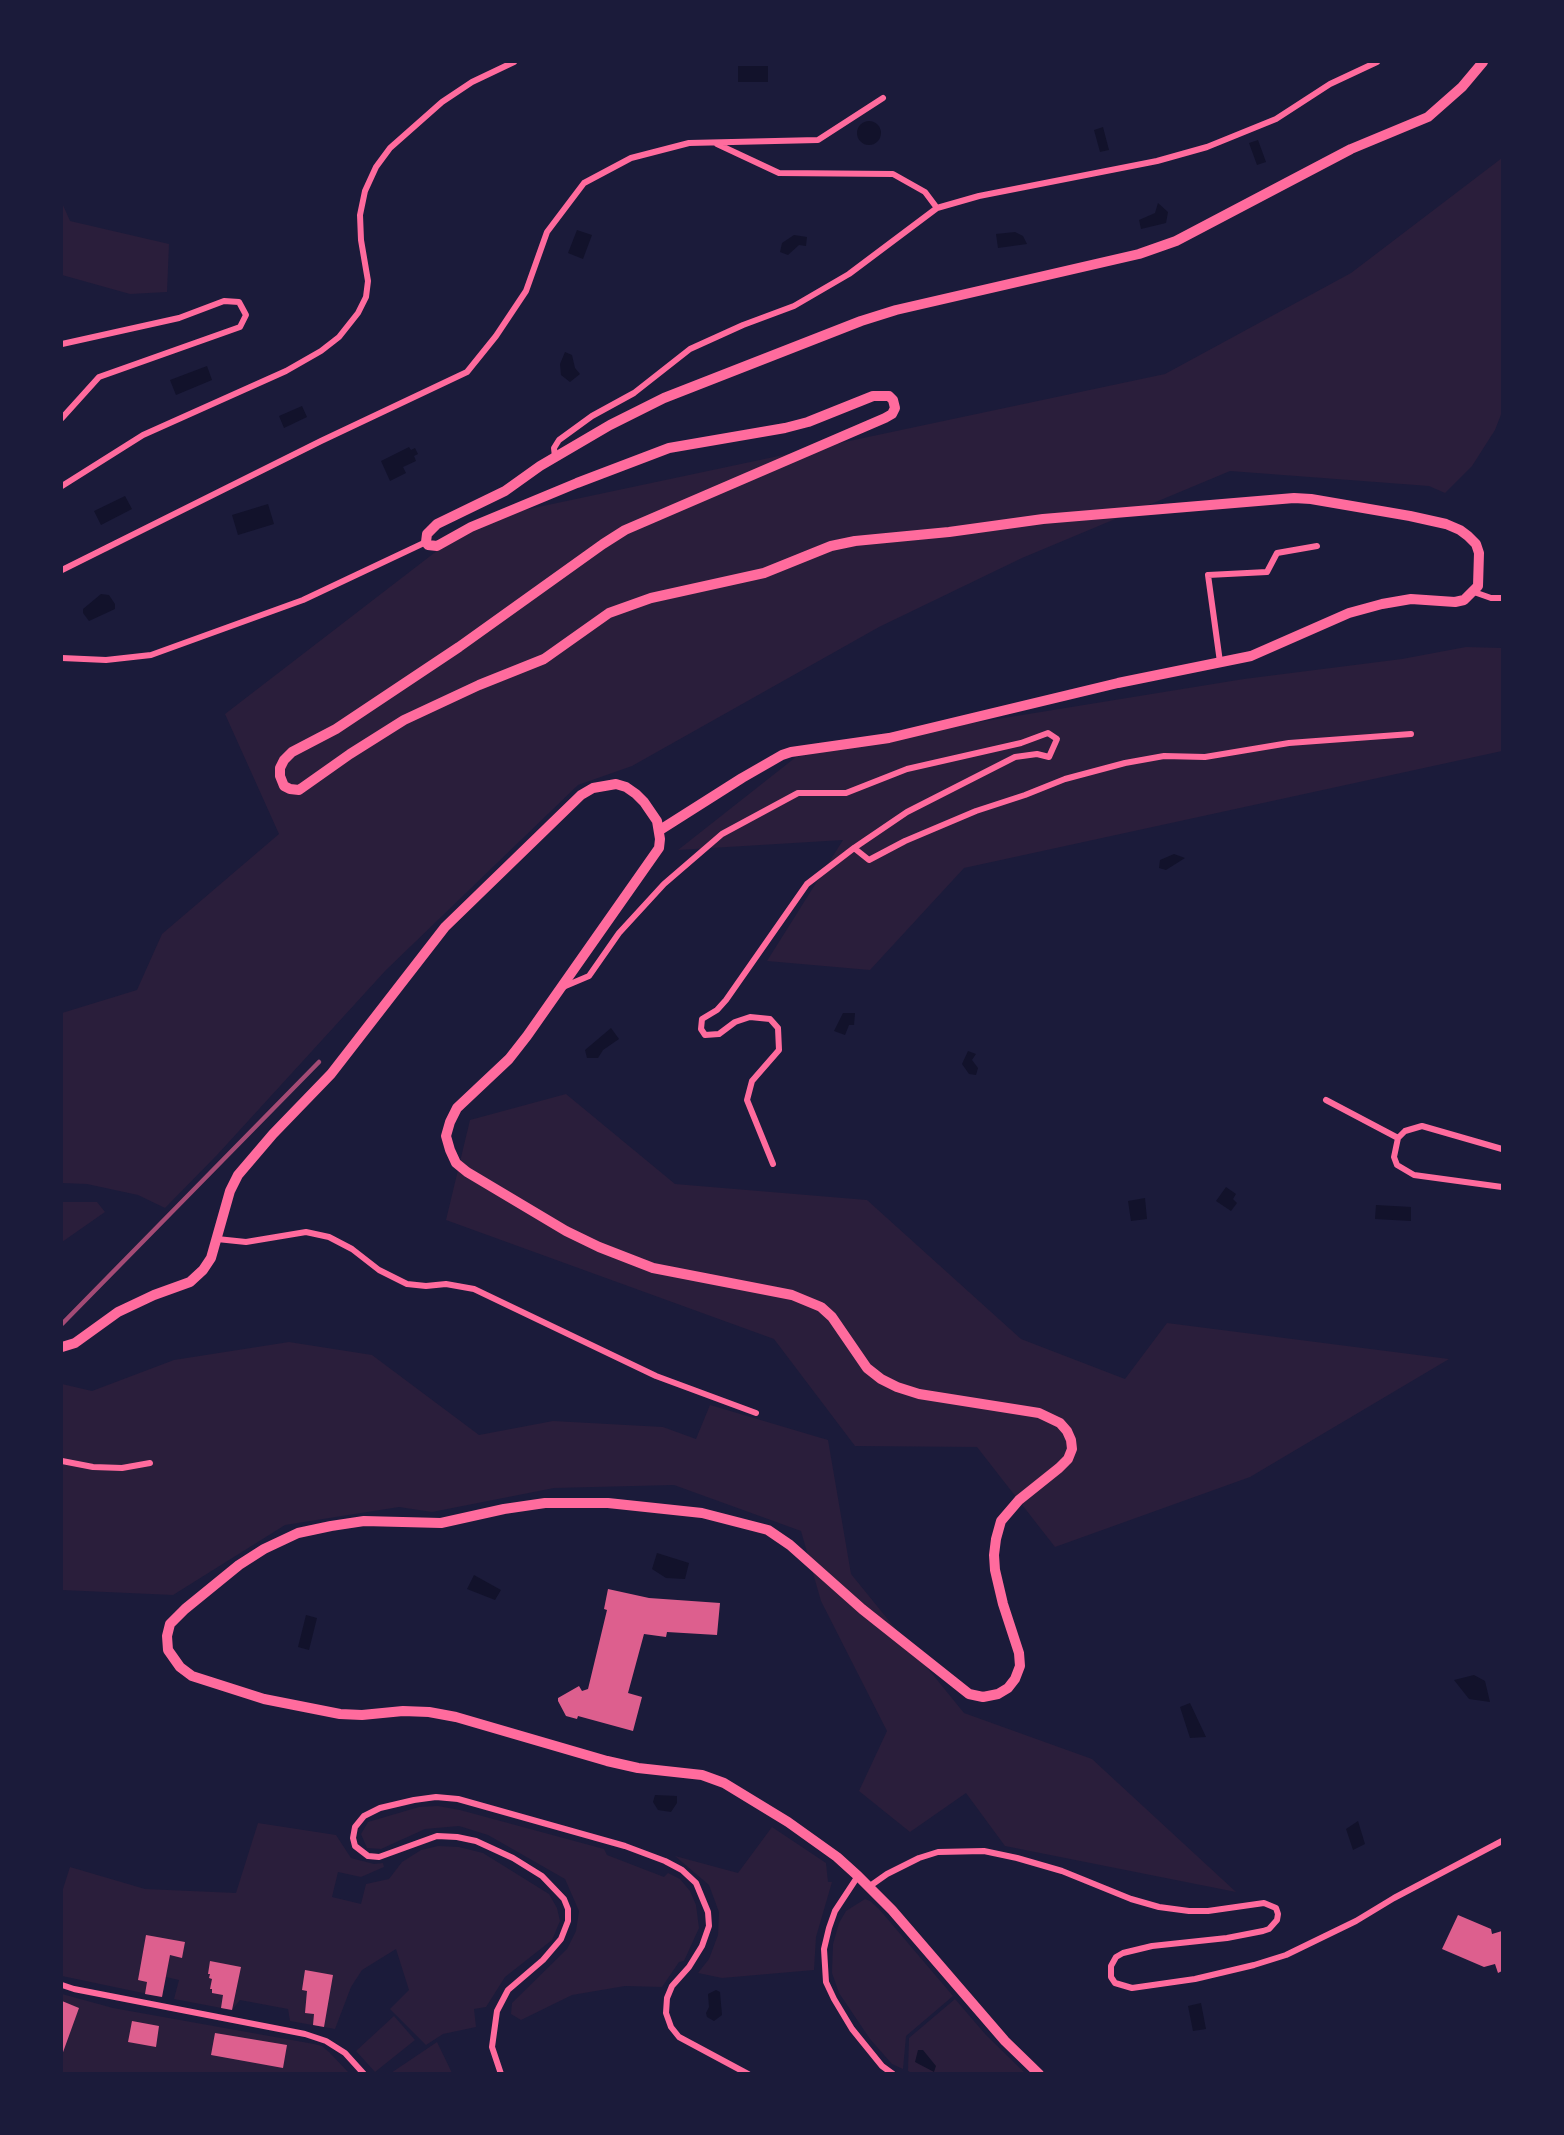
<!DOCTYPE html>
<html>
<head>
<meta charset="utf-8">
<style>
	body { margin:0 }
	#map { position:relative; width:1564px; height:2135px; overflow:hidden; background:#1b1b3a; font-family:"Roboto Serif",serif }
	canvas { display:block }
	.frame { position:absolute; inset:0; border:63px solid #1b1b3a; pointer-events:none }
</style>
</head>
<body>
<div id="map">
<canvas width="1564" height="2135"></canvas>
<div class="frame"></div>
</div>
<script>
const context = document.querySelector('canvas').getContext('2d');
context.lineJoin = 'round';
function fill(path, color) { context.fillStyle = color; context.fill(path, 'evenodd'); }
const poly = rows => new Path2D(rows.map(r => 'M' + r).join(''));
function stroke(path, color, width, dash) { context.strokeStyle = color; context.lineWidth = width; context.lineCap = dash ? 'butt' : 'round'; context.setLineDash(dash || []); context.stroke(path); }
fill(poly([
	[1502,158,1502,412,1495,430,1472,466,1445,493,1429,486,1230,471,1022,558,879,627,632,766,578,785,386,970,217,1155,165,1208,138,1195,87,1184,62,1183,62,1013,137,990,162,934,279,834,225,714,477,520,1165,374,1351,273],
	[62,203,70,221,169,244,167,292,130,294,62,275],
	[1466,647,1502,648,1502,751,964,868,870,970,767,961,843,840,678,850,796,757,967,724,1244,679,1402,659],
	[566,1094,675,1184,867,1200,1021,1339,1125,1379,1167,1323,1449,1359,1250,1477,1055,1547,977,1447,855,1446,774,1339,446,1220,470,1120],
	[62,1202,97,1202,105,1212,62,1242],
	[289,1342,372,1355,479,1435,553,1421,663,1427,696,1439,710,1405,828,1440,851,1574,964,1713,1092,1759,1236,1892,1005,1846,966,1793,910,1832,859,1791,887,1731,821,1601,801,1531,674,1485,554,1488,432,1512,399,1507,285,1525,173,1595,62,1590,62,1384,92,1391,174,1360],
	[438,1806,460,1810,604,1849,607,1855,664,1877,668,1873,680,1879,690,1891,696,1905,699,1928,684,1961,679,1962,662,1987,625,1986,572,1995,521,2020,511,2014,512,2003,567,1949,576,1931,579,1911,565,1879,488,1835,459,1826,425,1829,381,1849,367,1848,361,1834,368,1822,419,1807],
	[258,1823,336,1835,351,1858,374,1864,383,1863,384,1867,361,1877,338,1872,332,1897,361,1904,366,1884,389,1879,402,1862,421,1850,438,1846,459,1847,483,1853,549,1894,557,1908,560,1921,552,1940,505,1977,486,2007,474,2009,476,2027,443,2034,426,2045,390,2009,409,1990,396,1949,362,1970,351,1987,335,2029,290,2021,288,2009,240,2000,232,2010,174,1999,179,1980,166,1977,162,1997,62,1976,62,1923,63,1922,62,1918,62,1892,70,1867,145,1889,236,1893],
	[772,1827,826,1863,828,1882,832,1882,816,1937,814,1970,722,1978,698,1973,709,1959,718,1935,719,1912,709,1885,675,1856,738,1873],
	[865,1899,870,1901,879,1909,953,1996,906,2036,903,2069,892,2064,870,2039,839,1993,832,1973,833,1944,839,1923,846,1911],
	[62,1994,113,2008,314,2044,322,2046,329,2052,349,2073,62,2073],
	[955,1999,986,2035,1025,2073,914,2074,908,2071,909,2038],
	[394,2016,415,2040,375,2072,356,2051],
	[437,2042,452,2073,391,2073]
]), '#2a1e3b');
fill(poly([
	[738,66,768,66,768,82,738,82],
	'857 133a12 12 0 1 1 24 0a12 12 0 1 1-24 0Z',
	[1103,127,1109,150,1100,152,1094,130],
	[1258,140,1266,162,1257,165,1249,143],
	[1158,203,1168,212,1166,223,1141,229,1139,220,1155,213],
	[577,230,592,235,583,259,568,253],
	[1015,232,1023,236,1027,244,998,248,996,234],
	[794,235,807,237,806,246,799,245,788,255,780,252,782,243],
	[565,352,572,355,575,368,580,374,570,382,561,375,560,364],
	[207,366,212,380,176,395,170,380],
	[302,406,307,417,284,428,279,416],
	[409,447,411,450,415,448,418,454,414,456,416,461,403,467,406,473,390,481,381,461],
	[125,496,132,509,101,525,94,511],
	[268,504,274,524,238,535,232,515],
	[101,594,109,595,115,604,115,609,89,621,83,613,83,609],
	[1174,854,1185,858,1166,870,1159,868,1160,860],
	[843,1013,855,1013,854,1025,849,1025,845,1035,834,1031],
	[611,1028,619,1039,603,1050,598,1058,587,1058,585,1050],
	[968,1051,976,1054,972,1060,978,1068,976,1075,969,1074,962,1064],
	[1226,1187,1236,1194,1233,1199,1237,1203,1231,1211,1216,1201],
	[1145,1198,1147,1219,1131,1221,1128,1201],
	[1376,1205,1411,1207,1411,1221,1375,1219],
	[657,1553,689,1563,685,1579,666,1578,652,1569],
	[474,1575,501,1590,495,1600,467,1589],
	[306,1615,317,1618,309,1650,298,1647],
	[1474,1675,1485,1681,1490,1702,1469,1699,1454,1680],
	[1190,1703,1206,1737,1190,1738,1180,1707],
	[655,1795,677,1796,677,1803,671,1812,658,1810,653,1802],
	[1358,1821,1365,1844,1353,1850,1346,1829],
	[716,1990,720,1992,722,2015,714,2021,707,2017,706,2013,709,2007,708,1994],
	[1201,2003,1206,2029,1193,2031,1188,2006],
	[918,2050,923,2050,936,2066,934,2072,915,2062]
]), '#12122b');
fill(poly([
	[608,1589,649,1598,720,1603,717,1635,667,1632,666,1637,644,1634,628,1693,642,1697,633,1731,578,1716,577,1719,566,1716,558,1701,558,1698,579,1686,582,1691,588,1689,607,1610,604,1609],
	[1458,1915,1491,1929,1492,1934,1502,1931,1502,1971,1498,1973,1495,1964,1484,1967,1442,1949],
	[146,1935,185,1942,182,1958,170,1955,162,1997,145,1994,147,1982,138,1980],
	[210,1961,241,1967,232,2010,221,2008,223,1995,212,1993,212,1989,210,1989,212,1979,209,1978,210,1974,208,1974],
	[305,1970,333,1975,324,2027,313,2025,314,2014,305,2013,307,1991,302,1990],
	[62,2001,79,2008,62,2055],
	[132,2021,159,2026,156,2047,128,2042],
	[215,2033,287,2045,283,2068,211,2055]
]), '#dd5f8e');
stroke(poly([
	[717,144,779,173,893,174,925,192,937,208],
	[62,344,179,318,224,301,239,302,246,315,240,327,99,377,62,418],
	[555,457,554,448,559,440,592,416,634,393,690,349,743,325,794,306,849,274,937,208,979,196,1157,161,1207,147,1276,119,1330,84,1377,62],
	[62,486,143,435,286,371,321,351,339,337,358,313,366,297,368,281,361,240,360,215,365,191,376,167,390,148,442,102,472,82,514,62],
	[62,570,321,441,467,372,496,336,526,291,547,232,584,183,631,158,689,143,818,140,883,98],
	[1474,592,1491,598,1502,598],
	[62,658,106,660,151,655,303,600,426,542],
	[1220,662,1208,575,1267,572,1277,553,1317,546],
	[854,848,869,860,905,841,976,811,1025,795,1065,779,1125,763,1164,756,1205,757,1289,743,1411,734],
	[563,987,589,976,619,933,664,884,722,834,798,793,846,793,907,769,1021,743,1048,733,1057,739,1049,757,1037,754,1015,757,907,812,854,848,807,884,726,1000,717,1010,702,1019,701,1029,705,1035,719,1034,735,1022,750,1017,770,1019,778,1028,779,1050,752,1081,747,1100,773,1164],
	[1326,1100,1398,1138],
	[1502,1149,1422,1126,1405,1131,1398,1138,1394,1157,1397,1165,1414,1175,1502,1187],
	[217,1239,246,1242,306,1232,329,1237,352,1249,379,1270,407,1284,426,1286,446,1284,474,1289,656,1376,756,1413],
	[62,1461,93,1467,122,1468,150,1463],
	[858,1876,835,1911,829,1928,824,1949,826,1982,834,1999,852,2029,882,2066,893,2074],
	[870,1886,887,1874,919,1858,938,1852,984,1851,1017,1858,1062,1871,1131,1899,1159,1907,1189,1911,1208,1911,1264,1903,1276,1908,1278,1914,1277,1920,1269,1929,1263,1931,1227,1938,1152,1946,1123,1953,1116,1957,1111,1966,1111,1977,1115,1983,1132,1988,1195,1979,1254,1965,1286,1955,1356,1921,1394,1898,1502,1841],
	[62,1985,74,1989,305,2034,326,2041,345,2053,364,2074],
	[501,2074,492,2047,497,2011,508,1990,543,1960,561,1939,568,1921,568,1909,564,1899,542,1876,513,1858,476,1841,457,1837,437,1836,379,1857,368,1856,355,1846,353,1838,355,1827,364,1816,380,1808,414,1800,436,1797,458,1799,625,1846,665,1861,682,1870,696,1883,708,1912,709,1926,702,1946,689,1967,672,1986,667,1998,666,2013,671,2027,679,2037,748,2074]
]), '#ff6b9d', 6);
stroke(poly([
	[660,830,742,778,782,755,791,752,889,738,1118,683,1251,656,1349,613,1382,604,1411,599,1455,602,1464,600,1478,586,1479,553,1476,544,1468,536,1460,530,1446,524,1410,516,1311,499,1294,498,1043,519,949,532,855,541,831,546,764,573,651,598,609,613,544,659,479,685,404,720,350,754,299,790,290,789,284,786,280,776,280,768,284,760,292,752,336,729,459,647,603,544,625,530,885,418,892,414,895,408,893,400,889,396,873,396,808,422,785,428,669,448,577,483,471,527,437,546,428,545,426,542,427,534,437,524,505,491,540,466,610,425,664,398,861,321,896,310,1139,254,1176,241,1351,149,1428,117,1462,87,1483,62],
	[62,1347,75,1343,118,1312,154,1295,190,1282,203,1270,211,1258,230,1191,238,1175,273,1134,331,1074,445,927,581,795,593,788,616,784,626,787,636,794,644,802,657,821,660,839,659,848,527,1036,509,1059,457,1108,450,1122,446,1136,450,1150,456,1163,467,1172,566,1231,599,1247,653,1268,792,1295,821,1307,832,1317,867,1368,881,1379,897,1387,919,1394,1039,1413,1060,1423,1067,1431,1071,1440,1072,1449,1068,1459,1059,1468,1019,1500,1001,1521,996,1539,994,1555,995,1570,1003,1604,1019,1653,1020,1666,1015,1679,1008,1688,998,1694,983,1697,969,1694,862,1609,790,1545,768,1530,702,1513,608,1503,545,1503,504,1509,441,1523,364,1521,331,1526,298,1533,264,1549,239,1565,185,1609,170,1624,167,1636,168,1650,180,1667,192,1676,264,1699,340,1714,362,1715,403,1711,429,1712,456,1717,607,1761,638,1768,702,1775,724,1783,788,1822,837,1857,858,1876,892,1910,1005,2041,1039,2074]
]), '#ff6b9d', 10);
stroke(poly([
	[62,1324,319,1062]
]), '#a44b75', 4.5);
</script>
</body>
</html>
